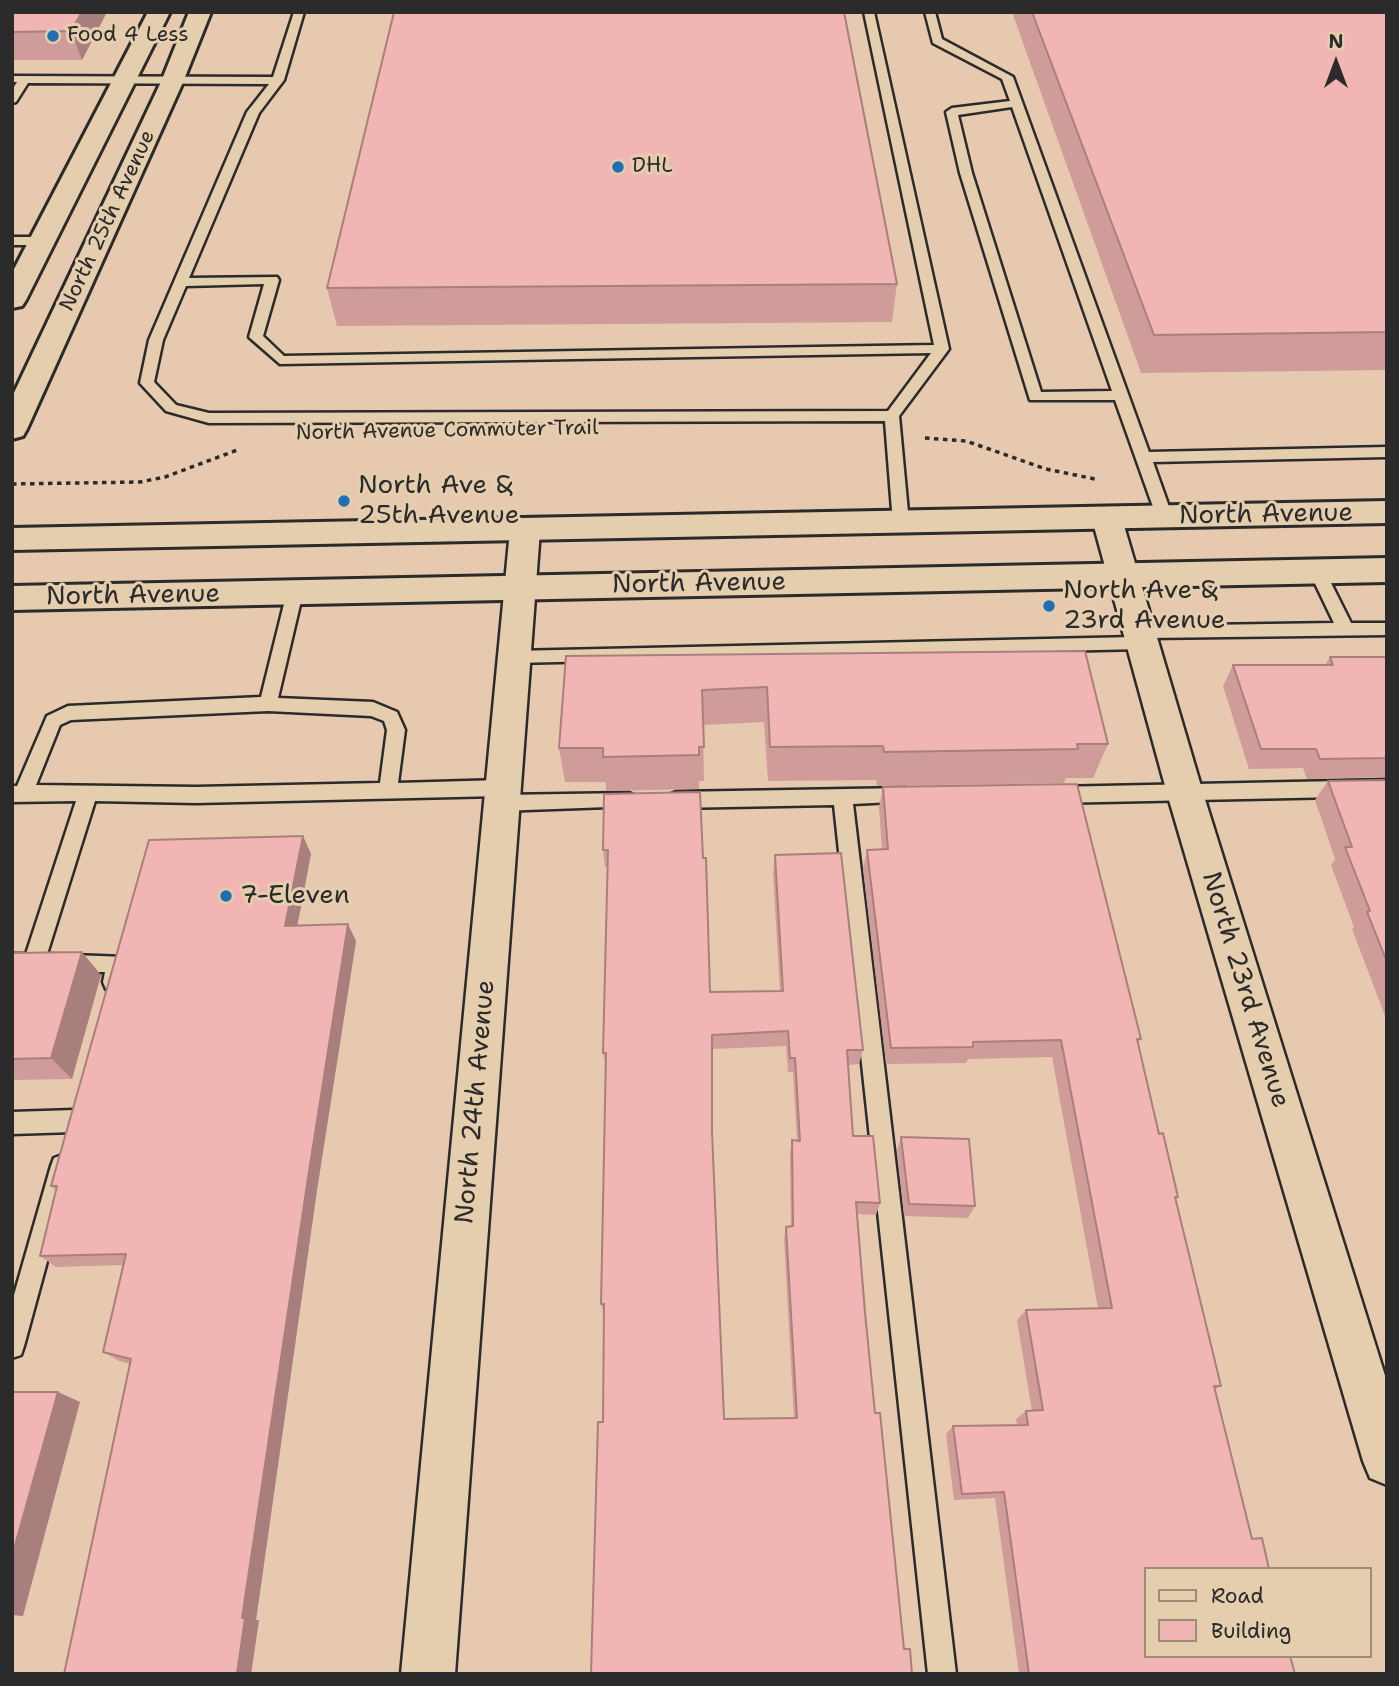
<!DOCTYPE html>
<html>
<head>
<meta charset="utf-8">
<style>
	body { margin:0 }
	#map { position:relative; width:1399px; height:1686px; overflow:hidden; background:#e7c9af; font-family:"Shantell Sans",sans-serif }
	canvas { display:block }
	.frame { position:absolute; inset:0; border:14px solid #2b2b2b; pointer-events:none }
	.legend { position:absolute; left:1144px; top:1567px; width:228px; height:91px; box-sizing:border-box; background:#e5ceae; border:2px solid #9b8d7a; margin:0; padding:9px 12px; list-style:none; font-size:21px; color:#2b2b2b }
	.legend li { display:flex; align-items:center; gap:14px; height:35px }
	.legend b { width:35px; border:2px solid #9b8d7a }
	.north { position:absolute; left:1301px; top:28px; width:70px; height:70px; -webkit-text-stroke:5px #e5ceae; paint-order:stroke; rotate:0deg; font-size:19px; font-weight:700; line-height:28px; text-align:center; color:#2b2b2b }
	.north::after { content:''; display:block; margin:auto; width:24px; height:32px; background:#2b2b2b; clip-path:polygon(50% 0,100% 100%,50% 72%,0 100%) }
</style>
</head>
<body>
<div id="map">
<canvas width="1399" height="1686"></canvas>
<div class="frame"></div>
<ul class="legend">
<li><b style="height:9px;background:#e5ceae"></b>Road</li>
<li><b style="height:19px;background:#f1b5b3"></b>Building</li>
</ul>
<div class="north">N</div>
</div>
<script>
const context = document.querySelector('canvas').getContext('2d');
context.lineJoin = 'round';
const poly = rows => new Path2D(rows.map(r => 'M' + r).join(''));
function stroke(path, color, width, dash) { context.strokeStyle = color; context.lineWidth = width; context.lineCap = dash ? 'butt' : 'round'; context.setLineDash(dash || []); context.stroke(path); }
function fill(path, color) { context.fillStyle = color; context.fill(path, 'evenodd'); }
function label(font, color, halo, rows, align = 'center') {
  context.font = font + ' "Shantell Sans",sans-serif'; context.lineWidth = 6; context.setLineDash([]); context.textBaseline = 'middle'; context.strokeStyle = halo; context.fillStyle = color; for (const [text, x, y, turn = 0] of rows) {
    context.save(); context.translate(x, y); context.rotate((+turn || 0) * Math.PI / 180); context.textAlign = isNaN(turn) ? turn : align; if (halo) context.strokeText(text, 0, 0); context.fillText(text, 0, 0); context.restore();
  }
}
const service = poly([
	[294,12,304,12,284,80,259,113,189,278,277,277,279,280,263,336,284,356,934,345,864,12,874,12,949,349,899,416,909,523,907,527,901,528,893,523,885,421,209,423,166,411,140,383,149,340,247,112,269,84,28,83,16,102,12,103,12,90,17,82,12,82,12,76,273,77,294,12],
	[264,284,249,337,280,364,931,353,888,411,209,413,176,405,154,382,163,340,186,286,264,284],
	[925,12,935,12,942,39,1013,77,1149,452,1387,447,1387,457,1153,462,1173,518,1165,523,1157,518,1115,400,1030,400,960,173,946,112,952,108,1010,101,1002,79,933,43,925,12],
	[1012,107,1112,391,1041,392,972,173,958,115,1012,107],
	[12,237,42,237,49,241,42,245,12,245,12,237],
	[1317,565,1325,571,1351,623,1387,623,1387,635,1148,638,1152,643,1143,649,513,663,504,657,513,651,1134,637,1130,632,1139,626,1334,623,1309,571,1317,565],
	[295,586,303,592,278,698,373,702,397,712,405,730,398,783,501,780,508,783,510,788,502,795,629,793,636,796,638,801,636,806,500,811,493,808,491,803,499,796,196,803,95,801,47,954,125,957,128,963,120,989,113,991,106,989,103,982,105,972,12,972,12,954,26,954,76,801,12,802,12,786,17,786,47,716,68,706,261,697,287,592,295,586],
	[268,711,371,716,384,721,387,730,380,783,196,787,36,785,60,725,71,720,268,711],
	[1387,780,1387,796,1054,803,1047,800,1045,795,1047,790,1054,787,1387,780],
	[905,788,912,791,914,796,912,801,853,804,956,1674,928,1674,834,805,676,808,669,805,667,800,669,795,676,792,905,788],
	[74,1110,82,1114,85,1121,82,1128,74,1132,12,1134,12,1112,74,1110],
	[62,1155,70,1158,73,1166,24,1346,21,1355,12,1358,12,1302,51,1166,54,1158,62,1155]
]);
const minor = poly([
	[1107,509,1118,512,1122,519,1203,793,1387,1382,1387,1485,1370,1478,1363,1461,1167,793,1092,519,1096,512,1107,509],
	[525,519,536,523,540,530,455,1674,401,1674,510,530,514,523,525,519]
]);
const secondary = poly([
	[148,12,170,12,26,300,22,306,12,308,12,273,148,12],
	[189,12,211,12,183,82,27,429,23,436,12,439,12,397,161,82,189,12]
]);
const primary = poly([
	[1387,501,1387,523,12,550,12,528,1387,501],
	[1387,558,1387,582,12,610,12,586,1387,558]
]);
stroke(service, '#2b2b2b', 5);
stroke(minor, '#2b2b2b', 5);
stroke(secondary, '#2b2b2b', 6);
stroke(primary, '#2b2b2b', 6);
stroke(poly([
	[925,438,966,441,1046,469,1095,479],
	[12,484,140,482,165,477,240,449]
]), '#2b2b2b', 3.5, [4.5, 4.5]);
fill(service, '#e5ceae');
fill(minor, '#e5ceae');
fill(secondary, '#e5ceae');
fill(primary, '#e5ceae');
fill(poly([
	[12,12,107,12,82,60,12,60],
	[1012,12,1387,12,1387,370,1141,373],
	[897,284,892,322,337,326,327,288],
	[1085,651,1108,744,1093,778,1066,778,1064,783,877,786,876,780,768,781,764,722,703,725,704,781,699,781,699,789,606,791,606,782,565,782,559,748,566,656],
	[1330,657,1387,657,1387,777,1307,779,1303,768,1249,769,1223,686,1233,665,1325,665],
	[1387,780,1387,1021,1352,929,1354,927,1331,865,1335,859,1315,800,1328,781],
	[883,787,1141,1039,1138,1043,1159,1134,1178,1197,1176,1200,1221,1386,1215,1390,1252,1539,1295,1674,1019,1674,995,1498,954,1500,946,1434,953,1426,1017,1425,1016,1419,1026,1411,1032,1411,1017,1320,1026,1310,1098,1308,1052,1057,968,1059,966,1063,886,1064,863,869,867,850,882,850,879,807],
	[303,836,311,854,297,925,356,941,317,1190,256,1620,259,1620,251,1674,130,1364,119,1361,103,1352,123,1265,56,1267,40,1256,56,1190,51,1186],
	[603,850,703,858,710,992,780,991,773,873,775,855,863,1050,859,1064,848,1065,853,1136,880,1203,876,1215,857,1214,875,1413,904,1649,912,1674,603,1422,604,1314,601,1304,606,1067,603,1053,608,867,605,867],
	[786,1046,788,1072,793,1072,797,1140,792,1140,790,1153,791,1227,786,1227,784,1239,794,1418,724,1419,712,1131,712,1049],
	[12,953,101,975,72,1079,12,1080],
	[901,1137,975,1206,968,1218,904,1216,897,1150]
]), '#cf9c9a');
fill(poly([
	[82,12,107,12,82,60,71,31],
	[303,836,311,854,294,943,285,926],
	[348,924,356,941,317,1190,256,1620,259,1620,251,1674,237,1674,242,1618,308,1178],
	[82,952,101,975,72,1079,51,1058],
	[58,1392,80,1402,23,1616,12,1615,12,1556]
]), '#a97f7d');
const building = poly([
	[12,12,82,12,71,31,12,32,12,12],
	[394,12,844,12,897,284,327,288,394,12],
	[1032,12,1387,12,1387,332,1154,335,1032,12],
	[1085,651,1108,744,1077,744,1078,749,884,752,883,746,770,747,767,687,702,690,704,747,699,747,699,755,603,757,603,748,559,748,566,656,1085,651],
	[1330,657,1387,657,1387,758,1320,759,1316,749,1261,749,1233,665,1333,665,1330,657],
	[1387,780,1387,962,1367,912,1370,911,1345,847,1352,847,1328,781,1387,780],
	[1077,784,1141,1039,1137,1039,1159,1134,1163,1133,1178,1197,1175,1197,1221,1386,1214,1386,1252,1539,1262,1538,1269,1569,1145,1569,1145,1656,1290,1656,1295,1674,1029,1674,1004,1492,962,1494,953,1426,1028,1425,1026,1411,1043,1410,1026,1310,1112,1308,1061,1040,973,1042,973,1047,891,1048,867,850,888,849,883,787,1077,784],
	[700,792,703,858,706,858,710,992,783,991,775,855,841,853,863,1050,847,1050,853,1136,873,1136,880,1203,856,1202,865,1313,875,1413,880,1413,904,1649,910,1649,912,1674,591,1674,598,1422,603,1422,604,1304,601,1304,606,1053,603,1053,608,850,603,850,604,794,700,792],
	[788,1031,790,1058,795,1058,800,1141,792,1140,793,1226,786,1227,797,1418,724,1419,712,1131,712,1035,788,1031],
	[303,836,285,926,348,924,308,1178,242,1618,245,1618,237,1674,64,1674,131,1359,103,1352,126,1254,40,1256,57,1186,51,1186,149,840,303,836],
	[82,952,51,1058,12,1059,12,953,82,952],
	[901,1137,969,1139,975,1206,909,1204,901,1137],
	[12,1392,58,1392,12,1556,12,1392]
]);
fill(building, '#f1b5b3');
stroke(building, '#a97f7d', 2);
for (const [x, y, r, color] of [
	[53,36,7,"#1f6fb2"],
	[618,167,7,"#1f6fb2"],
	[344,501,7,"#1f6fb2"],
	[1049,606,7,"#1f6fb2"],
	[226,896,7,"#1f6fb2"]
]) { const dot = new Path2D(); dot.arc(x, y, r, 0, 2 * Math.PI); context.fillStyle = color; context.fill(dot); stroke(dot, '#e5ceae', 2.5); }
label('21px', '#2b2b2b', '#e5ceae', [
	["Food 4 Less",67,36],
	["DHL",632,167]
], 'left');
label('21px', '#2b2b2b', '#e5ceae', [
	["North 25th Avenue",108,221,-65],
	["North Avenue Commuter Trail",447,431,-1]
]);
label('26px', '#2b2b2b', '#e5ceae', [
	["North Ave &",358,486],
	["25th Avenue",358,516],
	["North Ave &",1063,591],
	["23rd Avenue",1063,621],
	["7-Eleven",240,896]
], 'left');
label('26px', '#2b2b2b', '#e5ceae', [
	["North Avenue",1266,515,-1],
	["North Avenue",699,584,-1],
	["North Avenue",133,596,-1],
	["North 23rd Avenue",1245,990,73],
	["North 24th Avenue",476,1102,-85]
]);
</script>
</body>
</html>
